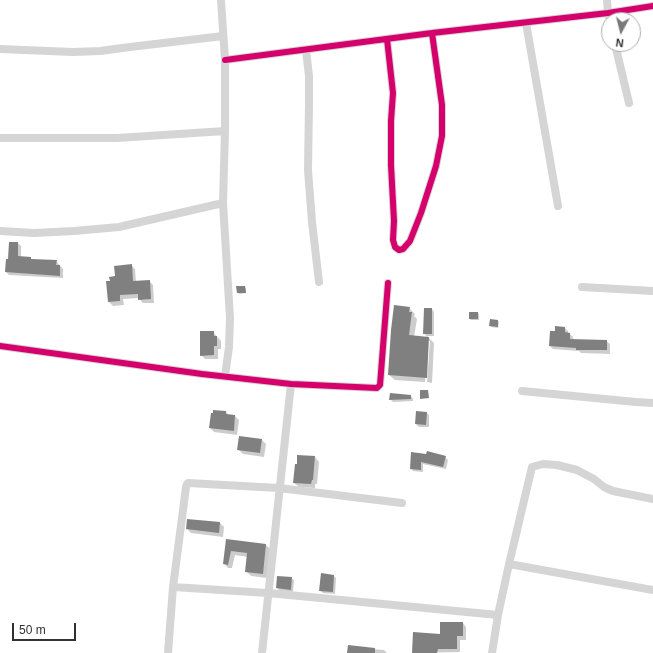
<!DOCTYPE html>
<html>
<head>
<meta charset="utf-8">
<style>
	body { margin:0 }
	#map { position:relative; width:653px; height:653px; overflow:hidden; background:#fff; font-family:Arial,sans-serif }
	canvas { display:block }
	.north { position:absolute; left:601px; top:12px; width:40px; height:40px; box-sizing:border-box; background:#fff; border:1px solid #adadad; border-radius:50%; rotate:187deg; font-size:11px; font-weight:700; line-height:16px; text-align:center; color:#313131 }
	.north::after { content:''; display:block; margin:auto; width:14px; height:18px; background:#797979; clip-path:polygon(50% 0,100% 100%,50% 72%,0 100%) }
	.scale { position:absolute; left:12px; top:623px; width:64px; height:18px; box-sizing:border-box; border:2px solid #313131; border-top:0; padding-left:5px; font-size:12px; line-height:14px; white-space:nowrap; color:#313131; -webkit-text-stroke:3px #fff; paint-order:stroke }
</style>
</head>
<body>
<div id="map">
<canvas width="653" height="653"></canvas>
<div class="north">N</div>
<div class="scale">50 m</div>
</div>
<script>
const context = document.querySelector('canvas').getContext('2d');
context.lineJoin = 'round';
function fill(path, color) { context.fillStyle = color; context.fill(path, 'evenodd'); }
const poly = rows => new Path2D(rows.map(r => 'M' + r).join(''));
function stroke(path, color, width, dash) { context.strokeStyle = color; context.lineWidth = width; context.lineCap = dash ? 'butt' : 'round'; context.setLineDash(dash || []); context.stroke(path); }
fill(poly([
	[10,243,18,243,21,246,21,258,30,258,32,260,56,261,63,269,63,278,9,275,6,272,9,260],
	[131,265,135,269,136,282,149,281,153,285,154,303,143,303,139,299,139,298,123,299,124,305,113,306,109,302,111,282],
	[245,287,246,288,246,293,239,294,238,293],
	[409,308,415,314,414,316,417,319,414,337,428,338,424,333,432,309,434,312,434,336,427,336,434,343,432,383,427,382,430,341,428,341,425,382,395,380,389,375],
	[478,313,479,314,479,320,471,320,470,319],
	[498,321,499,322,498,328,491,327,490,326],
	[565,328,568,331,568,333,570,334,573,337,573,340,606,341,610,344,610,354,581,353,579,351,553,349,550,346,556,332],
	[213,332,221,341,221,349,218,349,218,359,205,359,201,355],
	[411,396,413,399,413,401,393,402,391,400],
	[226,412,229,415,235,416,239,420,237,435,214,432,210,428],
	[426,412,429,415,429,427,419,427,416,424],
	[261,439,266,444,264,457,243,454,239,450],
	[412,453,445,457,448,460,446,469,423,464,423,472,413,471,411,468],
	[315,457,319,462,317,484,315,484,315,488,299,487,294,483],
	[220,523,224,527,223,537,191,533,187,529],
	[227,540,266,545,270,549,267,578,251,576,247,572,248,557,235,555,232,568,228,568,224,563],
	[334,576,336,578,335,594,323,593,320,590],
	[291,578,294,580,293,592,280,591,277,588],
	[463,623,466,627,466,640,460,640,460,652,413,653,441,635],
	[349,647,384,650,387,653,348,653]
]), '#0003');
fill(poly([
	[9,242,18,242,18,256,31,257,31,259,57,260,56,265,60,265,60,276,5,272,6,259,8,259],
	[132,264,133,281,150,280,151,299,138,300,138,294,120,295,120,301,108,302,106,281,110,281,109,277,115,276,114,266],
	[236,286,245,286,246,293,237,293],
	[394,305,410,307,409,312,412,312,409,335,429,337,427,378,388,375,391,330],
	[424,308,432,308,432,334,423,334],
	[469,312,478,312,478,319,469,319],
	[490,319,498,320,498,327,489,326],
	[555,326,565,327,565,332,570,333,570,339,607,340,607,350,576,350,576,348,549,346,550,331,555,331],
	[200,331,214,331,214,336,217,336,217,346,214,346,214,355,200,356],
	[420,390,428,390,429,398,420,399],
	[390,393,411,395,411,399,389,400],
	[213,410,226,411,226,414,235,415,234,431,209,428,211,413,213,413],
	[416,411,427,412,426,425,415,424],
	[239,436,262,439,260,453,237,450],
	[427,451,446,456,443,467,421,462,421,470,410,469,411,452,426,454],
	[297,455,315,456,313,480,312,480,311,484,293,483,295,464,297,464],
	[187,519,220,522,219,533,186,529],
	[226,539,266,544,263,574,245,572,247,553,231,551,228,565,223,564],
	[321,573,334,575,333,592,319,591],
	[277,576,292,577,291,590,276,588],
	[440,622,463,622,463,636,457,636,457,649,438,649,437,653,412,653,413,632,440,634],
	[348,645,375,648,375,653,347,653]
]), '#808080');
stroke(poly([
	[221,0,225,60,225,131,223,203,230,318,229,347,225,376],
	[607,0,608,13,610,20],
	[526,23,558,206],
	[387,39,393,93,391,121,391,165,394,221,393,240,395,247,399,250,403,249,410,241,421,213,436,166,442,136,442,105,432,33],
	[615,44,629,103],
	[0,49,73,52,100,51,130,47,223,36],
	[306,50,309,76,309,104,308,170,312,222,319,282],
	[225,60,432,33,608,13,653,6],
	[0,138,117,138,225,131],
	[0,231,34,233,74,231,119,227,223,203],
	[582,287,653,291],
	[0,346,202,374,291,384,377,388,380,385,388,283],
	[522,391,636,402,653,403],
	[509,564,653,590],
	[173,587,268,593,498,615],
	[168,653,173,587,186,487,187,484,188,483,279,488,402,503],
	[262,653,291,384],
	[492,653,498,615,509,564,532,467,543,464,557,465,577,470,594,479,604,487,613,491,653,499]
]), '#d5d5d5', 8);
stroke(poly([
	[387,39,393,93,391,121,391,165,394,221,393,240,395,247,399,250,403,249,410,241,421,213,436,166,442,136,442,105,432,33],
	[225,60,432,33,608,13,653,6],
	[0,346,202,374,291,384,377,388,380,385,388,283]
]), '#d6006c', 6);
</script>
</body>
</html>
